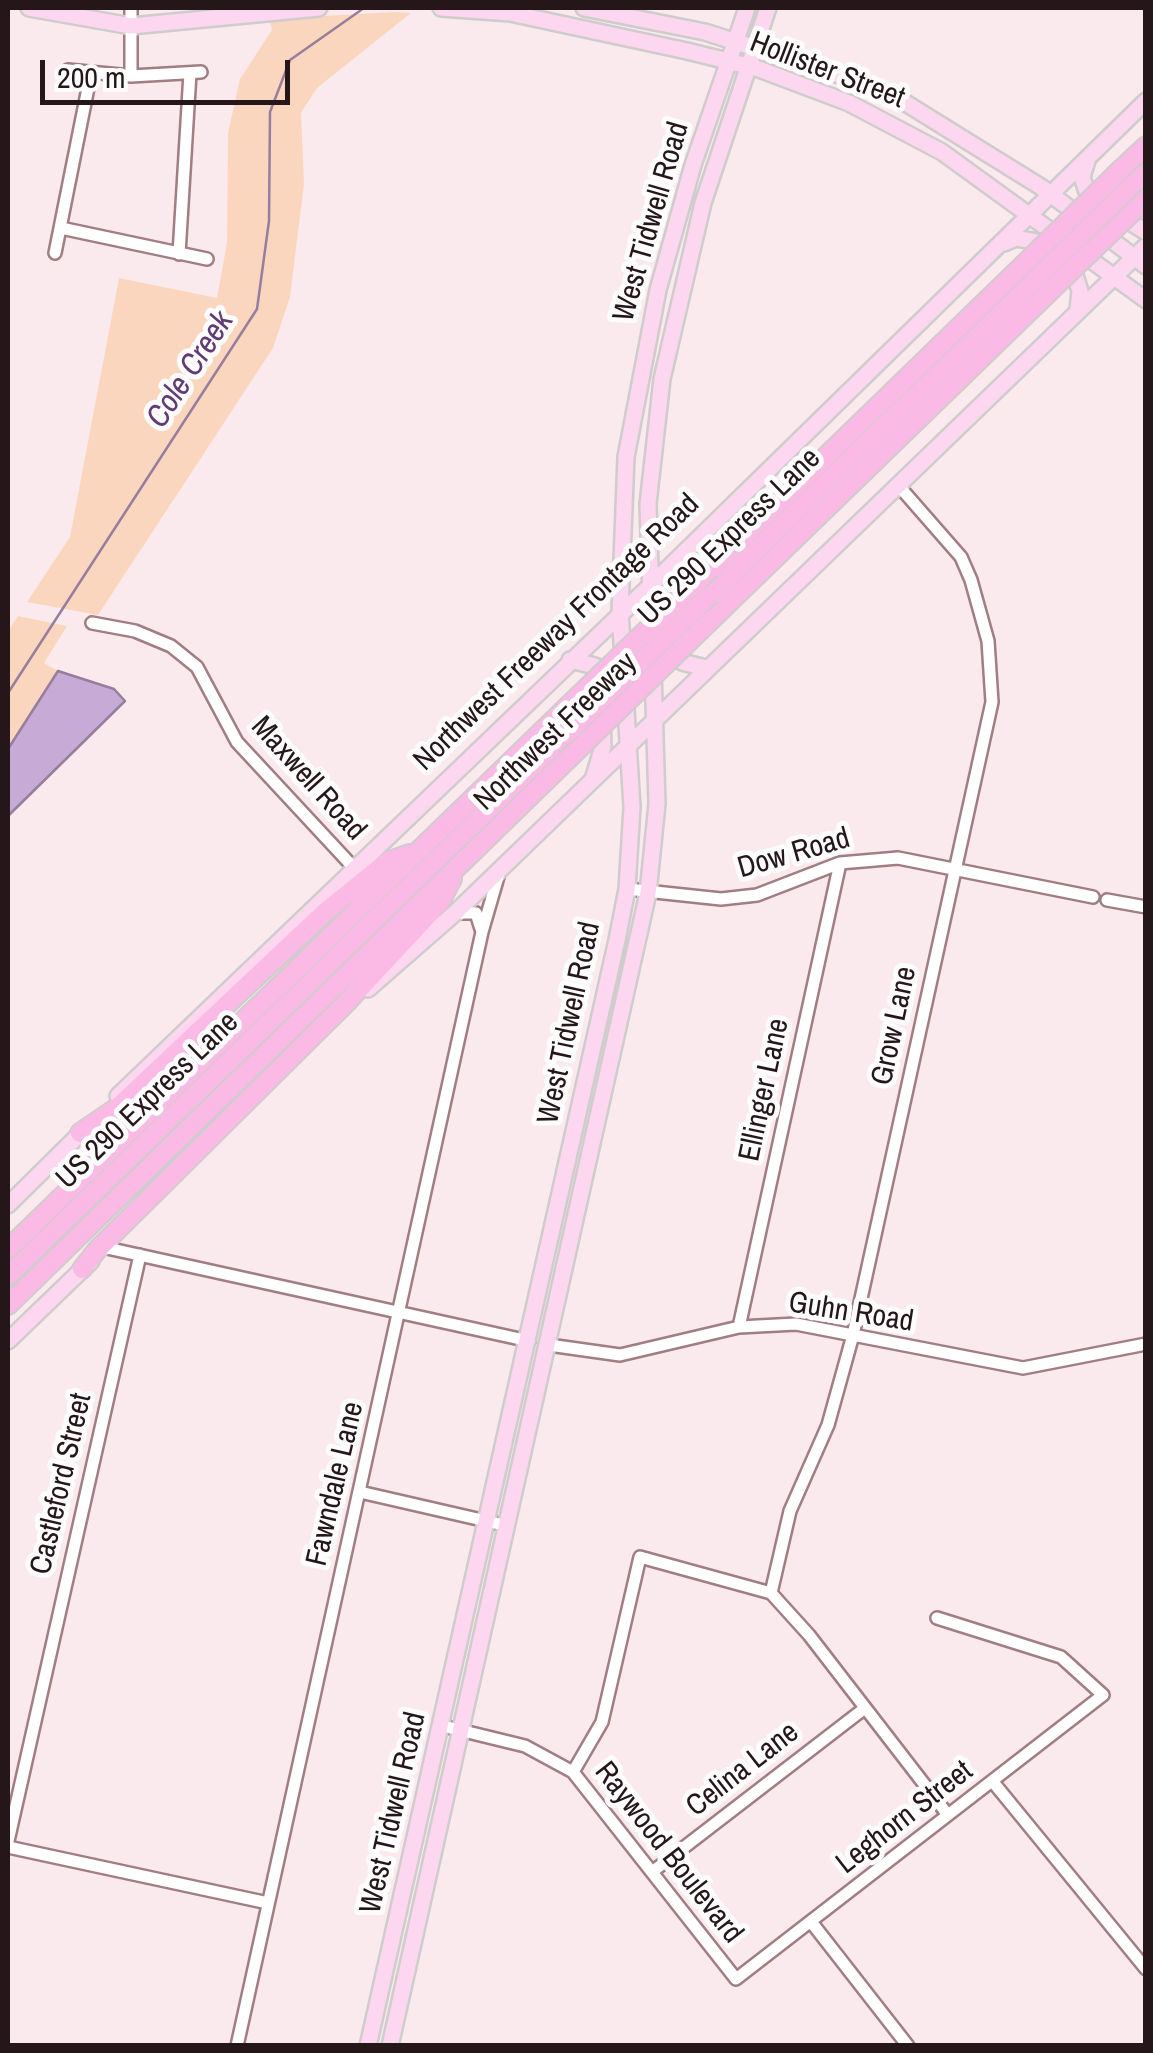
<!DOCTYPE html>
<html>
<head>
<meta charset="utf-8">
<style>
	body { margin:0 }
	#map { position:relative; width:1153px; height:2053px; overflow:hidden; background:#fbeaed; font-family:"Archivo Narrow",sans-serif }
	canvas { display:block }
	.frame { position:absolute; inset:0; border:10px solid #241619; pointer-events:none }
	.scale { position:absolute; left:40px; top:60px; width:250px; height:45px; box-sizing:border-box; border:5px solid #241619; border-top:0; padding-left:12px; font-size:30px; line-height:35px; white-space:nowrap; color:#241619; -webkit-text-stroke:8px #fcfcfc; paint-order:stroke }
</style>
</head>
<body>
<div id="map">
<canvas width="1153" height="2053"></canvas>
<div class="frame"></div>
<div class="scale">200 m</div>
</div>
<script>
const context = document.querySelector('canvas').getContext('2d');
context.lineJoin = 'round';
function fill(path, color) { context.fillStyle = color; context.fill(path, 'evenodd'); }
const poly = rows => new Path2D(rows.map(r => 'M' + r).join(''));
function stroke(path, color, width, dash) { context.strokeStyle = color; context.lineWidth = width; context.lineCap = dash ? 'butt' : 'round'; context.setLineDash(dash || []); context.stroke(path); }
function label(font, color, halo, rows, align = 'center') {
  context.font = font + ' "Archivo Narrow",sans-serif'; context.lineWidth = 10; context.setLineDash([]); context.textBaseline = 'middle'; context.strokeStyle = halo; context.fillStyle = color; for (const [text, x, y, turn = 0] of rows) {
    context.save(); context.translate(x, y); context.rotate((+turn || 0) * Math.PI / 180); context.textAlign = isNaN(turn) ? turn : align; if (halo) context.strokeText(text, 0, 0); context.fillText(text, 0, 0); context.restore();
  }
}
fill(poly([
	[395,12,411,13,317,88,301,113,304,184,290,297,273,348,98,615,27,602,70,537,119,278,217,298,227,243,228,133,240,79,272,30,269,19],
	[18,616,67,626,44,663,58,671,8,749,8,631]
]), '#fbd6be');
const water = poly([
	[58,671,114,689,125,701,8,816,8,749,58,671]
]);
fill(water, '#c7aad6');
stroke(water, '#967e9d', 2.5);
stroke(poly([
	[8,693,257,309,269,221,270,112,290,60,364,8]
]), '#967e9d', 2.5);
const minor = poly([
	[68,70,131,76,201,72],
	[131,76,131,8],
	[61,228,207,259],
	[55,253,91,73],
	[179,254,190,73],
	[92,623,135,631,171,646,197,667,237,742,354,868],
	[627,889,721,899,757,895,840,863,898,858,1093,897],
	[1107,900,1146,907],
	[455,913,476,913,482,932],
	[107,1248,529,1341],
	[739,1327,840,863],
	[549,1345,620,1355,739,1327,796,1324,1023,1368,1146,1344],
	[360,1492,508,1526],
	[771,1593,790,1511,828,1425,853,1335,992,702,988,641,971,580,961,557,898,485],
	[443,1726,525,1746,573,1772,736,1979,1103,1695,1061,1657,937,1618],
	[573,1772,602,1722,640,1557,771,1593,809,1635,948,1815],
	[993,1782,1146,1969],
	[8,1841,140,1255],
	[8,1847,268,1903],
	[652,1872,865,1708],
	[812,1923,908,2046],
	[237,2046,482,932,500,870]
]);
const major = poly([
	[29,8,131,26,319,8],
	[441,8,510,13,687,51,756,68,849,103,942,152,1146,300],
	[584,8,705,32,861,82,904,102,1041,187,1146,266],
	[1087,161,1082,177,1088,195,1146,232],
	[1004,243,1016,238,1037,242,1073,269,1080,291,1078,309],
	[690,548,675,590,675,651,682,662,706,668],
	[652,631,648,504,662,379,703,203,768,8],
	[570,660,595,666,601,678,603,747,594,776],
	[368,989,455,913,1146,246],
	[118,1096,650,586,1146,101],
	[8,1205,87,1127],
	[8,1341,91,1261],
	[368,2046,617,940,627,889,632,807,620,611,626,457,658,290,693,165,747,8],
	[390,2046,648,893,657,804,653,669]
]);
const highway = poly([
	[1115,175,1146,146],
	[1131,186,1146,173],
	[710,569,1015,273],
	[711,594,1031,284],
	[712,619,1046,295],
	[80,1133,118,1107,324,913,387,862,409,854],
	[8,1249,565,709],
	[82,1269,97,1250,346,1003,440,902,452,879],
	[8,1276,566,734],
	[8,1305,567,760]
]);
stroke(minor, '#a17d84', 16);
stroke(major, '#cfcccc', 20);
stroke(highway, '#cfcccc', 22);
stroke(minor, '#fff', 11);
stroke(major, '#fdd6ef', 15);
stroke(highway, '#fbbae5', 18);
const highwayBridge = poly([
	[1015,273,1115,175],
	[1031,284,1131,186],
	[1046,295,1146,199],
	[565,709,710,569],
	[566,734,711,594],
	[567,760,712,619]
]);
stroke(highwayBridge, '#cfcccc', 22, []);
stroke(highwayBridge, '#fbbae5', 18);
label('30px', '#241619', '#fcfcfc', [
	["Hollister Street",827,71,21],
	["West Tidwell Road",652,222,-74],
	["US 290 Express Lane",730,537,-44],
	["Northwest Freeway Frontage Road",557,633,-44],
	["Northwest Freeway",556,732,-44],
	["Maxwell Road",308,779,48],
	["Dow Road",794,854,-16],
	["West Tidwell Road",570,1023,-78],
	["Grow Lane",895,1026,-78],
	["Ellinger Lane",765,1090,-78],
	["US 290 Express Lane",148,1101,-44],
	["Guhn Road",851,1313,9],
	["Castleford Street",62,1484,-77],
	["Fawndale Lane",336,1484,-77],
	["Celina Lane",743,1770,-38],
	["West Tidwell Road",394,1813,-77],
	["Leghorn Street",905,1818,-38],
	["Raywood Boulevard",668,1853,52]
]);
label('italic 32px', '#613b73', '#fcfcfc', [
	["Cole Creek",191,370,-57]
]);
</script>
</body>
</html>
